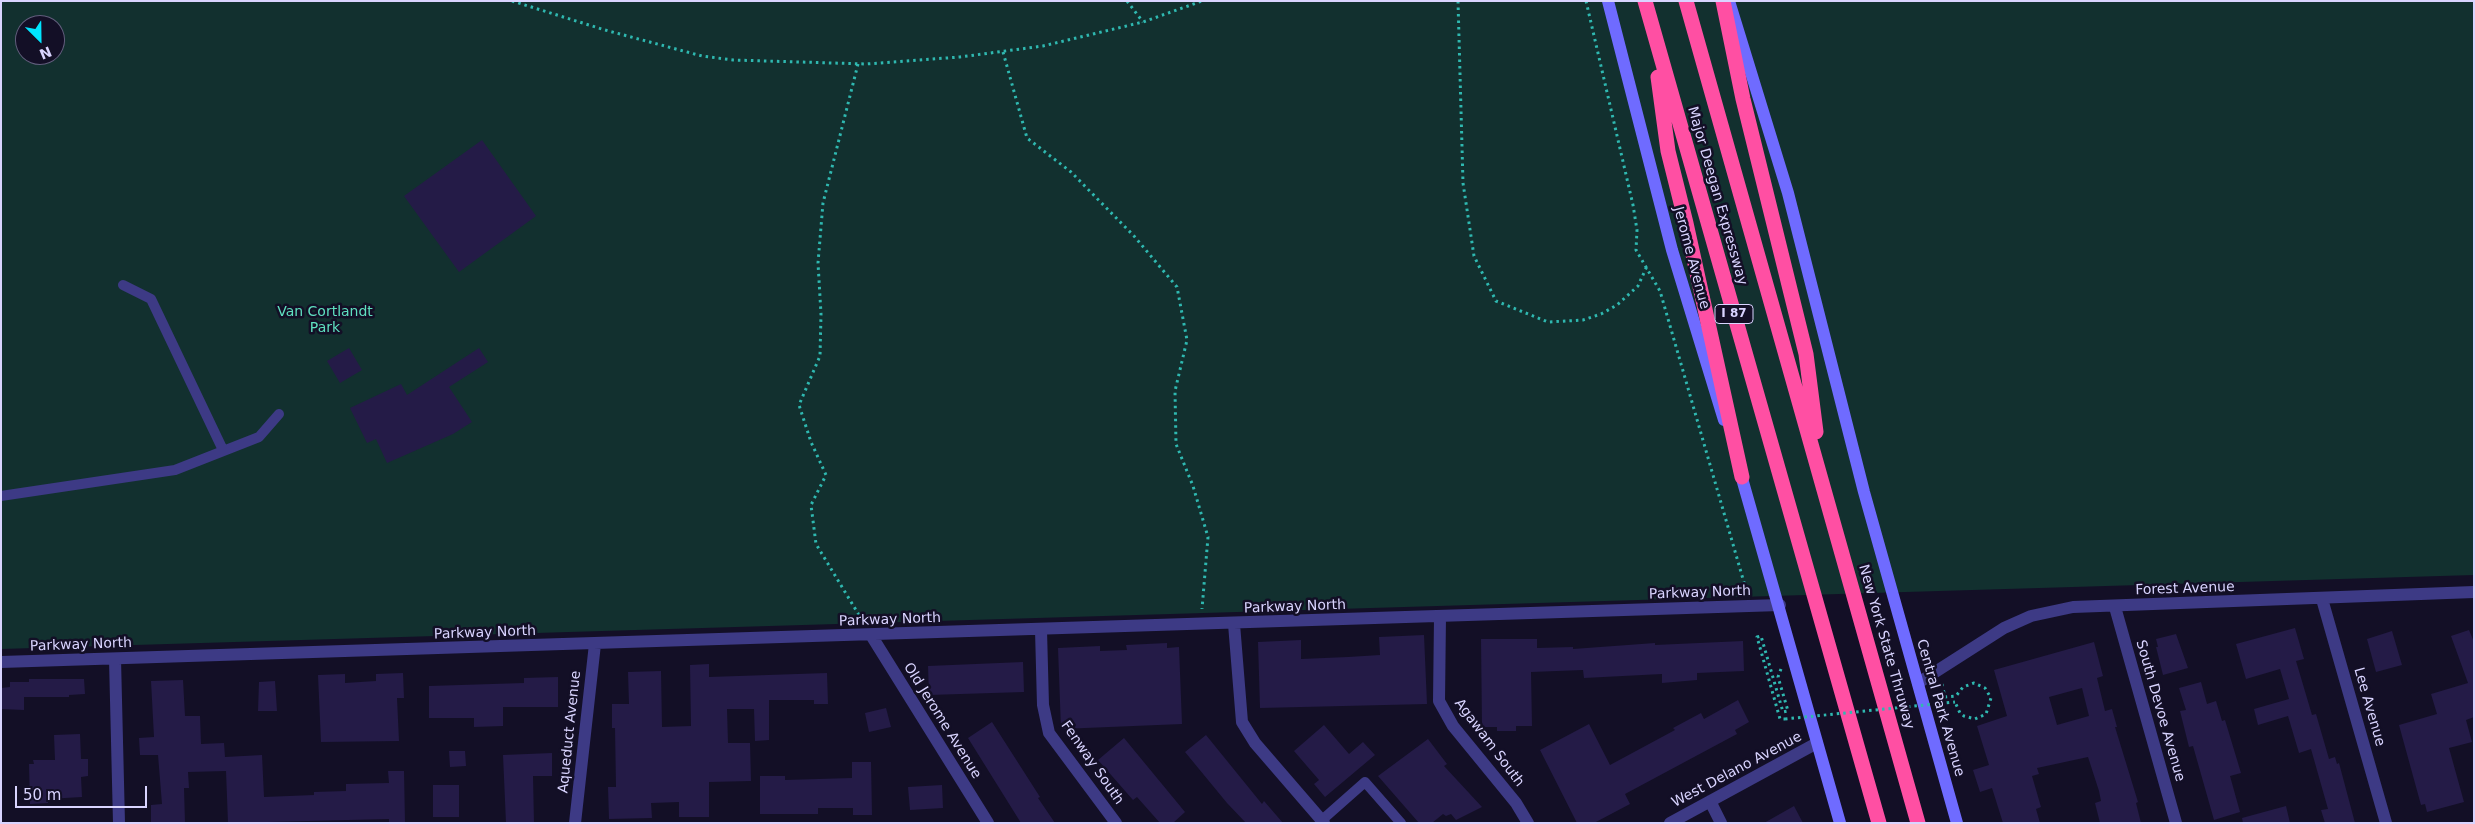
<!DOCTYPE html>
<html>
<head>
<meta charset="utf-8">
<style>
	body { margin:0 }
	#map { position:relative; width:2475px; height:824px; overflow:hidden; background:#130f26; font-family:"DejaVu Sans",sans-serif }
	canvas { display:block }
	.frame { position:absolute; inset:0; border:2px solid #d9d4ff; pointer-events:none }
	.north { position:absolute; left:15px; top:15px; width:50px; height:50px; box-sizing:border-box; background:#130f26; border:1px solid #625e7d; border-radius:50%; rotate:157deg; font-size:14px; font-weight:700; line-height:20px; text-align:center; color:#d9d4ff }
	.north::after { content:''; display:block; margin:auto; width:18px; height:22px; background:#00e5ff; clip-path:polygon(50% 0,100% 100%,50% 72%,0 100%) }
	.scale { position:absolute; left:15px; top:786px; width:132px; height:22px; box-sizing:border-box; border:2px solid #d9d4ff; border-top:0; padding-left:6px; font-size:15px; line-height:18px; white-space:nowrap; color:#d9d4ff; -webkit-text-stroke:4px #130f26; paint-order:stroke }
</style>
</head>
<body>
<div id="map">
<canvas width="2475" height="824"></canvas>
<div class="frame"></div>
<div class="north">N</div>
<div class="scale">50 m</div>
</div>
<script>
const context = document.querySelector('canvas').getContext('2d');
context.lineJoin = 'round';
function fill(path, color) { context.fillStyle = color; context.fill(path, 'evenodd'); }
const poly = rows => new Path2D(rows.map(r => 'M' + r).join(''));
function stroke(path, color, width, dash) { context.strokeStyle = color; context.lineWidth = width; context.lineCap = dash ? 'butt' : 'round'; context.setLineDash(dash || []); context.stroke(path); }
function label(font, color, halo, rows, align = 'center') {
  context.font = font + ' "DejaVu Sans",sans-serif'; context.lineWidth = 5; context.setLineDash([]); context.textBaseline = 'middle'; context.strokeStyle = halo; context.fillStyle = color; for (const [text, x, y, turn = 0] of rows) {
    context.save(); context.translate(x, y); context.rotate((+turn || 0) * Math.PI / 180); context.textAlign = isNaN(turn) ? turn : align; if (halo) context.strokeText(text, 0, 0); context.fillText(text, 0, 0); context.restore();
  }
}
fill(poly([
	[1,1,2474,1,2474,575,1,649],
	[25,25,55,25,55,55,25,55]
]), '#12302f');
fill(poly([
	[482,140,536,216,459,272,404,196],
	[349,348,362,370,340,383,327,361],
	[479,348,488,362,449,387,472,422,453,434,387,463,376,439,367,443,350,408,401,384,407,395],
	[2295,628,2304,659,2296,661,2312,715,2316,714,2329,759,2335,757,2337,764,2339,763,2355,823,2325,823,2321,810,2328,809,2311,749,2299,753,2288,716,2258,725,2254,709,2289,699,2280,669,2246,679,2236,644],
	[2469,630,2474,642,2474,717,2466,720,2472,742,2449,748,2464,802,2427,812,2425,804,2421,805,2399,725,2437,714,2431,694,2468,683,2451,636],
	[2392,631,2402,665,2376,672,2367,639],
	[2176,634,2188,668,2163,675,2156,647,2158,647,2156,639],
	[1424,635,1427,704,1260,708,1258,642,1301,640,1301,659,1348,657,1380,655,1379,637],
	[1481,639,1537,639,1537,648,1573,647,1573,649,1655,643,1655,645,1743,641,1744,671,1697,673,1697,680,1662,683,1662,674,1584,678,1583,670,1531,672,1532,726,1516,726,1516,731,1497,731,1497,727,1482,727],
	[2094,642,2103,676,2097,678,2105,711,2112,709,2117,727,2115,727,2138,802,2136,803,2141,823,2100,823,2095,803,2101,801,2099,791,2088,757,2037,768,2039,774,2032,776,2041,807,2036,809,2040,823,2003,823,1992,788,1980,792,1973,770,1989,765,1977,726,2007,716,1994,670],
	[2082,688,2089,716,2057,725,2049,697],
	[1167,643,1167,648,1179,647,1182,724,1061,729,1058,648,1100,646,1100,651,1127,650,1126,645],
	[1023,662,1024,692,929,695,928,666],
	[709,664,709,677,827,673,828,704,814,704,814,700,769,700,769,740,755,741,754,709,727,709,728,743,750,743,751,781,709,782,709,817,679,817,679,802,651,803,652,818,609,819,608,787,616,787,615,728,612,728,612,704,629,704,628,672,661,671,662,727,691,726,690,665],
	[403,673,404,698,397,698,399,741,321,742,318,675,345,674,345,683,376,681,376,674],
	[558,677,558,707,503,707,503,726,474,727,474,718,429,718,429,686,524,683,524,678],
	[29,679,84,679,85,694,69,695,69,697,24,697,24,710,1,709,1,688,10,687,10,682,29,682],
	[183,680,185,716,200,716,201,744,224,743,225,757,262,755,264,797,314,795,314,792,346,791,346,784,389,783,388,771,404,771,405,823,389,823,389,819,228,823,226,771,188,772,189,788,184,788,185,823,151,823,151,805,162,804,158,755,140,755,139,738,154,737,151,681],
	[275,681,277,711,258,711,259,682],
	[2201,682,2207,704,2216,701,2222,721,2225,720,2241,773,2230,776,2240,812,2214,820,2193,746,2189,747,2180,711,2186,710,2179,688],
	[1738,700,1749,722,1735,730,1737,734,1625,794,1630,804,1594,823,1577,823,1540,750,1589,724,1610,765,1675,730,1673,728,1701,713,1704,719],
	[886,708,891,727,869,732,865,713],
	[992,722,1040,797,1038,798,1055,823,1021,823,968,738],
	[1324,725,1349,754,1363,742,1375,755,1325,797,1314,784,1319,780,1294,751],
	[80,734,81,759,88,759,88,776,81,777,82,797,48,799,48,803,30,804,29,764,34,764,33,760,55,760,54,735],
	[1206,735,1262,804,1264,801,1283,823,1246,823,1227,803,1185,752],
	[1124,738,1185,812,1173,823,1160,823,1137,797,1133,800,1098,760],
	[1428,739,1447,764,1444,766,1482,807,1456,820,1451,814,1446,816,1443,814,1432,823,1419,823,1378,776],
	[449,751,465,751,466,766,450,767],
	[552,753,552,776,533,776,534,823,506,823,503,755],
	[852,762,871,762,872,815,853,815,853,808,818,808,818,814,760,814,760,776,785,776,785,780,852,778],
	[433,785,459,785,459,817,433,817],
	[942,785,943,808,910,810,908,787],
	[1794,806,1803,823,1764,823],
	[2286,806,2290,823,2243,823,2242,818]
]), '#241b47');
stroke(poly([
	[512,1,605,30,702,56,733,60,866,64,960,57,1043,46,1143,22,1202,1],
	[1127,1,1143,22],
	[1458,1,1463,183,1474,256,1496,301,1548,322,1583,320,1601,314,1617,305,1638,286,1647,266],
	[1586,1,1633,205,1637,230,1636,250,1660,291,1747,593],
	[1003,52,1027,138,1071,172,1134,236,1177,287,1187,340,1175,391,1176,444,1193,486,1208,537,1202,609],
	[858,64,823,203,818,263,821,314,820,356,799,405,811,442,826,475,811,505,816,544,862,620],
	[1781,669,1778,677,1788,711,1783,712,1761,636,1757,637,1780,719,1785,719],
	[1942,684,1945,697,1956,696,1963,687,1974,683,1985,688,1991,698,1986,714,1975,719,1964,716,1960,713,1955,702]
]), '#2fb8b0', 3, [2.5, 4]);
stroke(poly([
	[123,285,151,299,223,450],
	[1,496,175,470,259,437,279,414],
	[1322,820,1365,782,1401,823]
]), '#3d3a85', 10);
stroke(poly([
	[2322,599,2386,823],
	[2115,607,2176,823],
	[1440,617,1439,701,1453,726,1516,803,1528,823],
	[1234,624,1242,722,1255,743,1324,823],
	[1041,630,1043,705,1049,733,1116,823],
	[871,635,988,823],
	[115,659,119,823],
	[1,662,1780,605],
	[1918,683,2004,628,2031,616,2073,607,2474,592],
	[1710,801,1721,823],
	[575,823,595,644],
	[1670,823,1817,743]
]), '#3d3a85', 12);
stroke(poly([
	[1608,1,1672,250,1724,420],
	[1729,1,1788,193,1864,492,1957,823],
	[1739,468,1840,823]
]), '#6f6bff', 12);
stroke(poly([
	[1645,1,1879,823],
	[1686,1,1918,823],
	[1723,1,1743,99,1806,354,1816,432],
	[1658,77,1668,151,1686,223,1742,477]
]), '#ff4fa3', 15);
stroke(poly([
	[1785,719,1955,702]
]), '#2fb8b0', 3, [2.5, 4]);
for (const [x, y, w] of [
	[1734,314,38]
]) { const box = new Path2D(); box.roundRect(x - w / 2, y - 9.5, w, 19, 4); context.fillStyle = '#130f26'; context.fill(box); stroke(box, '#d9d4ff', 1); }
label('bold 12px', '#d9d4ff', null, [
	["I 87",1734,314]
]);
label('14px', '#d9d4ff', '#130f26', [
	["Major Deegan Expressway",1717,196,74],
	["Jerome Avenue",1691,258,75],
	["Forest Avenue",2185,589,-2],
	["Parkway North",1700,593,-2],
	["Parkway North",1295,607,-2],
	["Parkway North",890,620,-2],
	["Parkway North",485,633,-2],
	["Parkway North",81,645,-2],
	["New York State Thruway",1886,647,74],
	["Lee Avenue",2369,707,74],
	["Central Park Avenue",1940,708,74],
	["South Devoe Avenue",2160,711,74],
	["Old Jerome Avenue",942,721,58],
	["Aqueduct Avenue",570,732,-84],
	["Agawam South",1489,743,53],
	["Fenway South",1092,763,55],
	["West Delano Avenue",1737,770,-28]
]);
label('14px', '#5fe0c0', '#130f26', [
	["Van Cortlandt",325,312],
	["Park",325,328]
]);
</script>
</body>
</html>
